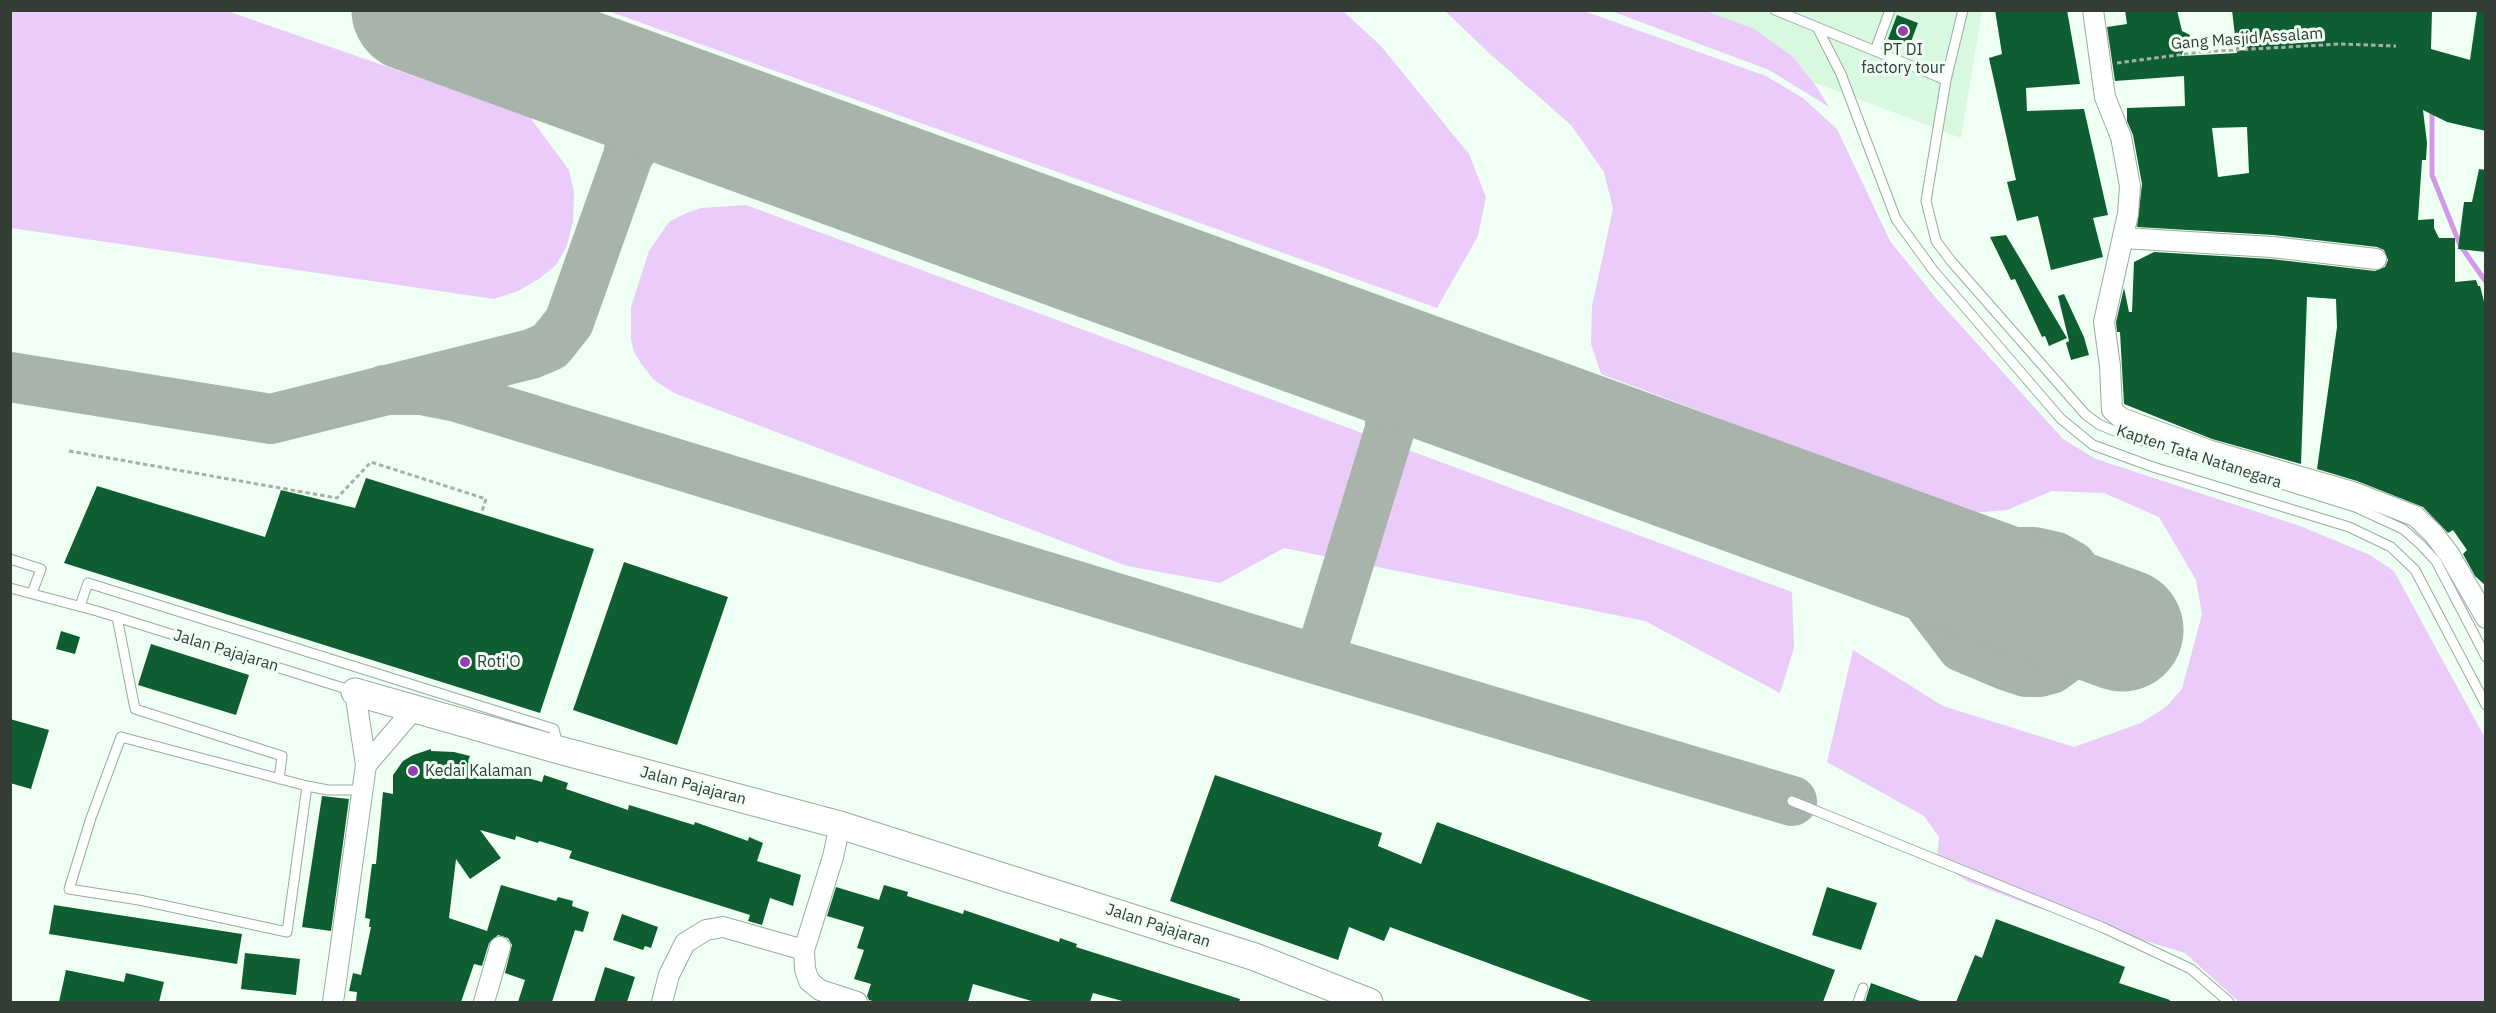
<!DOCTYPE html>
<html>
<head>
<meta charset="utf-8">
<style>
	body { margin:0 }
	#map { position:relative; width:2496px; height:1013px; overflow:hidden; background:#f0fff3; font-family:"IBM Plex Sans",sans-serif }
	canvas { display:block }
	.frame { position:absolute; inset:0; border:12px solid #333c35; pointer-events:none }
</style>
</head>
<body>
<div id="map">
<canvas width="2496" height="1013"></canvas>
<div class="frame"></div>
</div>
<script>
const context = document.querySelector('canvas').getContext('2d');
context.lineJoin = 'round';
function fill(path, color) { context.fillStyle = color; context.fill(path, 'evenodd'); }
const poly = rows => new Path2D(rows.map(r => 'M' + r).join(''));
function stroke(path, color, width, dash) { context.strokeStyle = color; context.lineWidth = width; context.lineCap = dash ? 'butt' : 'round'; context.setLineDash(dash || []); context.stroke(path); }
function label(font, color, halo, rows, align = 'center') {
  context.font = font + ' "IBM Plex Sans",sans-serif'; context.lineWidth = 6; context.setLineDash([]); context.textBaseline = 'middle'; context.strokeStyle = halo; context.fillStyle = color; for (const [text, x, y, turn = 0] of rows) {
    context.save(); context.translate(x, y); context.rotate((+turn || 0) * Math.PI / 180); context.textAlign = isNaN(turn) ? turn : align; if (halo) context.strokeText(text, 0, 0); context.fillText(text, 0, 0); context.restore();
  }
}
fill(poly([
	[1625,11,1982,11,1961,138]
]), '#d8f8e0');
fill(poly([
	[11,10,227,11,529,116,569,170,574,192,573,222,566,248,556,265,539,279,518,291,494,299,11,228],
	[608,11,1343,11,1381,46,1469,154,1486,197,1478,236,1437,308],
	[1445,11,1584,11,1766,76,1803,98,1837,129,1890,241,1936,298,2063,439,2096,459,2300,526,2370,555,2394,571,2485,738,2485,1002,2239,1002,2185,953,2035,907,1967,881,1937,861,1939,837,1924,816,1827,762,1853,650,1943,706,2074,747,2141,723,2166,707,2182,689,2202,614,2196,580,2159,517,2104,493,2052,491,2007,510,1972,513,1601,374,1591,344,1592,306,1613,209,1604,172,1571,125,1489,53],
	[1611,11,1706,11,1754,29,1792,56,1816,86,1829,107,1769,70],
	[746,205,1792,592,1794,648,1780,693,1645,621,1284,548,1220,583,1127,566,674,393,654,380,642,365,634,352,631,340,631,307,649,251,669,222,682,215,701,208]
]), '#eacbf9');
stroke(poly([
	[2432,108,2432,175,2460,245,2486,282]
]), '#d299eb', 5);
stroke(poly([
	[589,74,612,90,623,104,628,120,631,141,628,156],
	[10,377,271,419,531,354,550,346,569,322,628,156,638,141,649,129,678,118,695,117,723,123],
	[384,390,421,390,457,397,1319,660,1792,801],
	[1390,429,1396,408,1404,395,1416,390,1463,391],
	[1867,537,1951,562,1971,563,2015,552,2034,552,2056,557,2072,566,2080,579,2086,617,2080,637,2062,661,2051,669,2040,672,2026,672,2005,665,1962,647,1883,543],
	[1319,660,1390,429,1390,411,1387,394,1377,377,1349,350]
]), '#a8b4aa', 50);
stroke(poly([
	[413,10,2122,630]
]), '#a8b4aa', 123);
fill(poly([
	[1995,10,2067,10,2080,84,2026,88,2027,111,2084,109,2108,215,2093,218,2103,257,2051,270,2038,216,2017,221,2007,182,2016,180,1989,58,2002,54],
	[2125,10,2177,10,2182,31,2190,35,2181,56,2237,53,2232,10,2432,10,2431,49,2470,60,2477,11,2486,11,2486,131,2447,122,2423,110,2427,143,2426,160,2422,160,2418,220,2434,219,2434,228,2439,238,2455,238,2455,282,2476,280,2478,286,2480,286,2486,309,2486,586,2475,576,2463,554,2467,550,2453,530,2448,533,2423,507,2357,481,2317,469,2337,327,2336,299,2307,297,2301,464,2212,439,2124,404,2120,332,2117,332,2116,322,2124,288,2129,312,2132,312,2134,262,2154,252,2271,259,2375,271,2385,267,2388,260,2384,250,2377,247,2273,235,2137,227,2142,184,2133,135,2127,121,2127,108,2185,106,2184,76,2115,81,2107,27,2127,24],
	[2247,127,2249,173,2218,177,2212,128],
	[1897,15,1918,23,1909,47,1888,39],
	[2479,169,2486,170,2486,252,2458,249,2464,202,2472,202],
	[2006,235,2067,338,2049,346,2045,336,2042,337,2015,279,2011,280,1990,237],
	[2064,294,2084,337,2089,355,2071,360,2066,343,2069,341,2058,296],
	[366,478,594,549,540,713,64,563,97,486,265,537,281,490,355,508],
	[624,562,728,597,677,745,573,710],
	[61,631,80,637,75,654,56,649],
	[151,644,249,675,236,715,138,685],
	[10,719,49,730,31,789,10,783],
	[431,749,431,751,454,752,470,756,468,761,542,782,544,775,568,783,566,789,628,810,629,805,694,825,695,822,748,841,749,837,763,843,757,861,801,875,793,906,770,898,762,925,748,921,750,915,569,858,572,851,539,841,538,843,516,836,515,840,480,830,501,858,470,879,456,859,449,918,487,931,501,885,556,901,558,897,573,901,572,906,589,912,583,932,575,930,552,1002,518,1002,525,980,505,973,512,945,508,938,498,935,489,943,482,966,474,964,461,1002,356,1002,357,992,349,991,353,973,361,975,371,927,369,927,370,919,365,918,372,864,376,864,383,792,393,794,393,775,403,761,413,755],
	[1215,775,1382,833,1378,846,1421,864,1437,822,1835,970,1823,1002,1594,1002,1390,927,1384,941,1349,927,1338,960,1170,901],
	[322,796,349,799,331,931,302,927],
	[884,885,908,892,907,896,963,914,964,910,1059,942,1060,938,1077,944,1076,947,1240,999,1239,1002,1126,1002,1093,993,1090,1002,1035,1002,973,984,968,1002,876,1002,869,1000,867,996,871,984,854,979,864,950,857,948,864,927,827,916,836,887,879,900],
	[1827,887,1877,903,1861,950,1812,935],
	[54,905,242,934,237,964,49,934],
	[622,914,658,927,651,948,645,946,643,950,613,940],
	[1996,919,2125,967,2119,983,2170,1000,2169,1002,1956,1002,1975,955,1982,958],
	[245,953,300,959,296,995,241,989],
	[605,967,635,977,627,1002,594,1002],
	[66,970,124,982,126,973,164,982,159,1002,59,1002],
	[1871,983,1920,1001,1920,1002,1865,1002]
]), '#0e5e32');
const service = poly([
	[1775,10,1946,80],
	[1963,10,1946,80,1926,201,1936,241,1951,261,2086,415,2100,425,2127,436,2355,507,2403,529,2420,544,2436,561,2486,657],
	[1817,27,1841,74,1896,219,1933,270,2061,419,2093,445,2153,467,2349,527,2391,547,2415,570,2486,705],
	[1875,51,1890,10],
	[10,559,41,569,32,593],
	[10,588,97,611,353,691],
	[80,606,88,583,554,729,558,745],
	[117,617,135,709,282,756,279,779],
	[121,737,307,786,287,932,139,900,69,889,91,818,121,737],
	[307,786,328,790,363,790],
	[1792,801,2104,928,2191,969,2229,1002],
	[1858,1002,1863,988]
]);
const minor = poly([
	[2093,10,2105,97,2121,137,2130,186,2128,214,2104,322,2110,366,2112,410,2121,418,2208,450,2353,492,2415,516,2433,533,2449,554,2486,618],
	[2123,238,2272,247,2376,259],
	[366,765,414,709],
	[840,825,833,857,804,950,805,969,809,981,820,990,857,1002],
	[333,1002,366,765,355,692],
	[484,1002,500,947],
	[662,1002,669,975,685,943,706,930,723,927,804,950]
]);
const secondary = poly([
	[355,692,559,750,840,825,1255,957,1369,1002]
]);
stroke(service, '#96ad9c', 11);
stroke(minor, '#96ad9c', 22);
stroke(secondary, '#96ad9c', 29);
stroke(poly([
	[2117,63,2201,52,2340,44,2396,46],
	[69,451,337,498,371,462,486,499,481,514]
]), '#a5b1a7', 3, [4.5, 3]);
stroke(service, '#fff', 9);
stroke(minor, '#fff', 20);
stroke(secondary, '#fff', 27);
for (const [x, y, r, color] of [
	[1903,31,6,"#9141b1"],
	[465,662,6,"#9141b1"],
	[413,771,6,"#9141b1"]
]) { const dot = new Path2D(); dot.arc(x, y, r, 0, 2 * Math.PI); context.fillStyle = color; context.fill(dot); stroke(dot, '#f0fff3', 2); }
label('16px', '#333c35', '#f0fff3', [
	["Gang Masjid Assalam",2247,39,-4],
	["Kapten Tata Natanegara",2199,457,18],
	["Jalan Pajajaran",226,651,17],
	["Jalan Pajajaran",693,786,15],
	["Jalan Pajajaran",1158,926,18]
]);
label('16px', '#333c35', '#f0fff3', [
	["PT DI",1903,50,"center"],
	["factory tour",1903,68,"center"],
	["Roti'O",477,662],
	["Kedai Kalaman",425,771]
], 'left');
</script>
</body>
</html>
